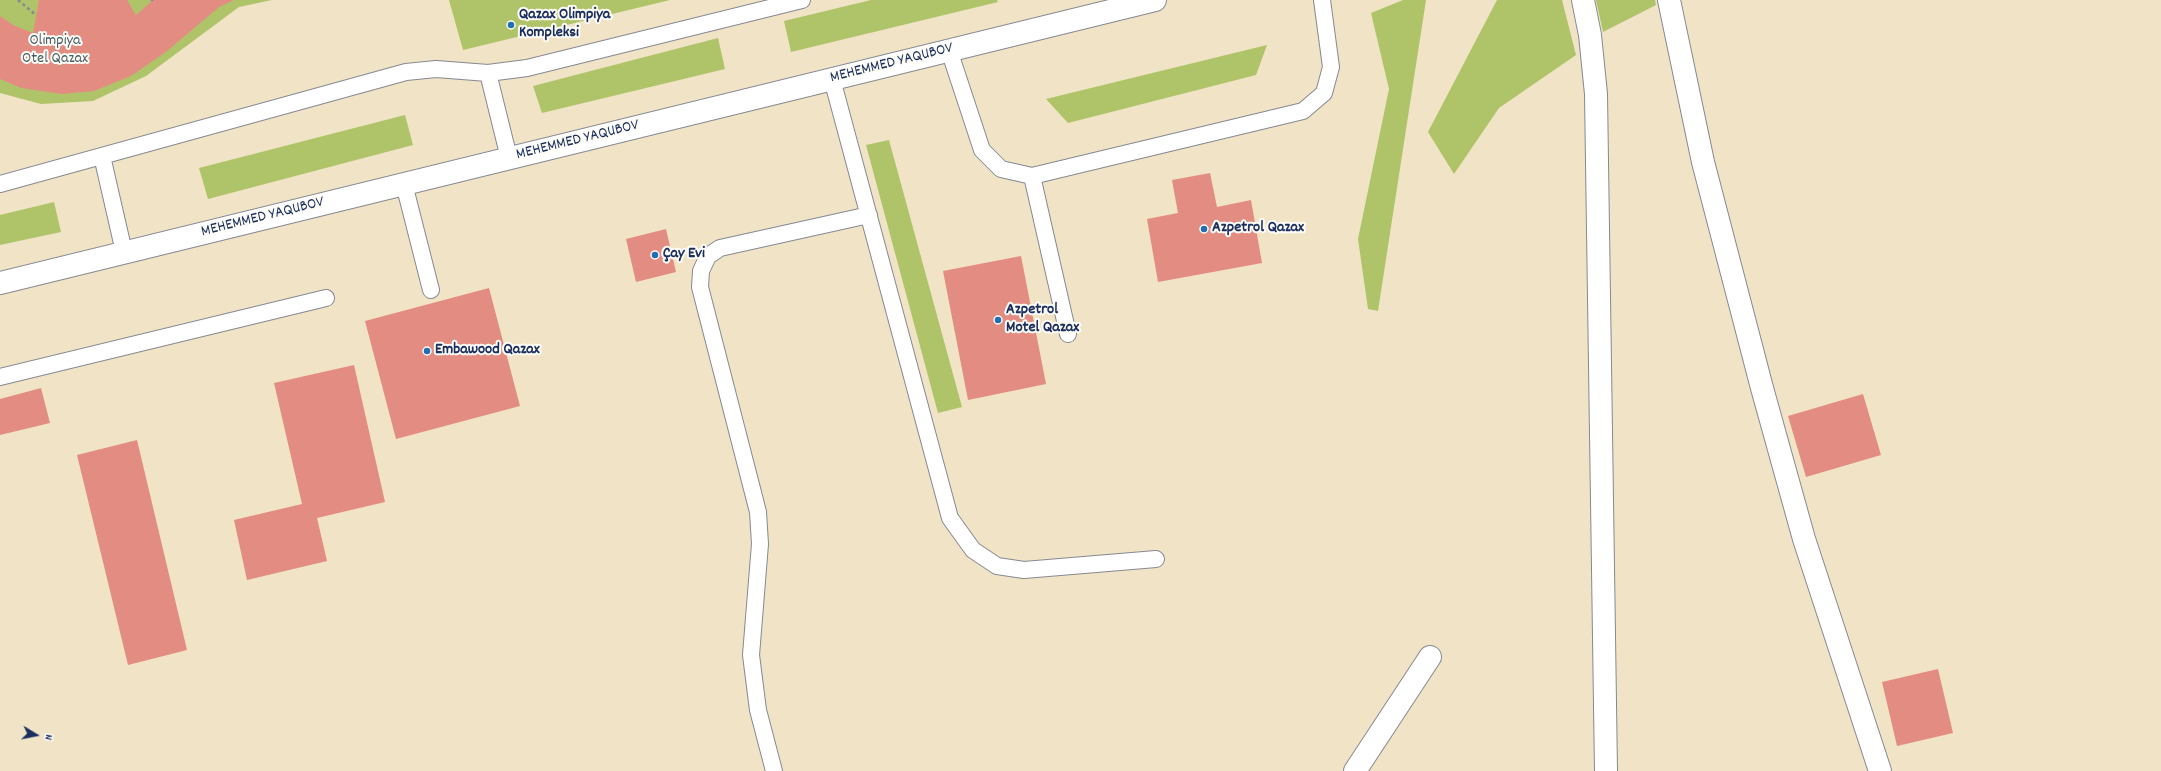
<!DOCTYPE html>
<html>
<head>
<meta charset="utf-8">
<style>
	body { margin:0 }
	#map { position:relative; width:2161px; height:771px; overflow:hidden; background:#f0e3c6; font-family:Dekko,sans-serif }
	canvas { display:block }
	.north { position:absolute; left:16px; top:715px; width:40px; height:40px; -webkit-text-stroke:3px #fdfcf7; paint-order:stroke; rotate:100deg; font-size:11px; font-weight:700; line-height:16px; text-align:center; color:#1b2f5e }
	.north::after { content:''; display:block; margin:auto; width:14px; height:18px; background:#1b2f5e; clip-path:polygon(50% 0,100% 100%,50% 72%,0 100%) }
</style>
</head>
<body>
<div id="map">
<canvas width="2161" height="771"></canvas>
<div class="north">N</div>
</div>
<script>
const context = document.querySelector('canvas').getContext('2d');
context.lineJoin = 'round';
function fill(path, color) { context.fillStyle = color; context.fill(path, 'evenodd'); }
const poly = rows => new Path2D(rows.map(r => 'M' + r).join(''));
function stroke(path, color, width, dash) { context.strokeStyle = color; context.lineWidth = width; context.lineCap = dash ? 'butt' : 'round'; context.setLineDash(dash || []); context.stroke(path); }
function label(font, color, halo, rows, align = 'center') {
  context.font = font + ' Dekko,sans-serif'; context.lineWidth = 4; context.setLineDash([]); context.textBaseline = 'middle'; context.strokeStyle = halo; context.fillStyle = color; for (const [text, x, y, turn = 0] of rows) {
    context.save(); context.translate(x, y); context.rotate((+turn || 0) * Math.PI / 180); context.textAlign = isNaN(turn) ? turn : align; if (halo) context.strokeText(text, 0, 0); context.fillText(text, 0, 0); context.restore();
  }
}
fill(poly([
	[0,0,272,0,239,7,146,76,93,101,41,104,0,93],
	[449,0,670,0,463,50],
	[871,0,997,0,998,2,791,52,784,21],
	[1403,0,1426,0,1378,311,1368,309,1358,239,1389,89,1371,13],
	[1497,0,1562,0,1576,55,1499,108,1454,174,1428,132],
	[1596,0,1655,0,1656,5,1603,32],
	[718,38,725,69,542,113,533,86],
	[1267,45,1256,75,1068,123,1046,99],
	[405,115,413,145,208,199,199,168],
	[889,140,962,407,938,413,866,145],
	[54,202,61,232,0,245,0,215]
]), '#afc468');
fill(poly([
	[39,0,127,0,136,15,153,0,234,0,219,7,167,51,131,76,94,91,62,94,21,88,0,79,0,16,13,25,33,33],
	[1210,173,1217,207,1251,200,1262,263,1158,282,1147,219,1178,213,1172,180],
	[666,229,676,272,636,282,626,239],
	[1021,256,1046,384,968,400,943,271],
	[489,288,520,406,396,439,365,321],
	[354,365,385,502,317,518,327,561,247,580,234,520,302,504,274,383],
	[41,388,50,423,0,435,0,399],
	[1863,394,1881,455,1806,477,1788,416],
	[137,440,187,650,128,665,77,455],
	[1938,669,1953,733,1897,746,1882,682]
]), '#e38c82');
const service = poly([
	[949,50,982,150,1001,169,1032,176,1303,111,1324,93,1331,67,1322,0],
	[488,73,509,158],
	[832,79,950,518,973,550,997,566,1024,570,1156,559],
	[102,156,124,252],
	[1032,176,1068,334],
	[0,184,406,72,436,69,488,73,527,68,802,0],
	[404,184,431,290],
	[0,377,326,298],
	[774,771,758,710,751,655,760,544,758,512,700,287,701,271,708,256,720,248,869,215]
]);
const minor = poly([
	[1583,0,1590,35,1596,94,1606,771],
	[1669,0,1703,162,1762,388,1804,539,1880,771],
	[1355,771,1430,657]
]);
const primary = poly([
	[0,283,1155,0]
]);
stroke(service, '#868992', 18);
stroke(minor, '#868992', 24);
stroke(primary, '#868992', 24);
stroke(poly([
	[18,0,36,15],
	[152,0,152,1]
]), '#868992', 2.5, [3, 3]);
stroke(service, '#fff', 16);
stroke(minor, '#fff', 22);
stroke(primary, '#fff', 22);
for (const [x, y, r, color] of [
	[511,25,4,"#1f6fb2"],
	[1204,229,4,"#1f6fb2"],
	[655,255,4,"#1f6fb2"],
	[998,320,4,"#1f6fb2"],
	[427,351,4,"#1f6fb2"]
]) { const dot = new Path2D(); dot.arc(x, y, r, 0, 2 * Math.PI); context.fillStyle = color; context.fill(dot); stroke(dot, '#fdfcf7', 1.5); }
label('bold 16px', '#1b2f5e', '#fdfcf7', [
	["Qazax Olimpiya",519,16],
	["Kompleksi",519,34],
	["Azpetrol Qazax",1212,229],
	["Çay Evi",663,255],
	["Azpetrol",1006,311],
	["Motel Qazax",1006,329],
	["Embawood Qazax",435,351]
], 'left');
label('16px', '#475c61', '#fdfcf7', [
	["Olimpiya",55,42],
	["Otel Qazax",55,60]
]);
label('16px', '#1b2f5e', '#fdfcf7', [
	["MEHEMMED YAQUBOV",892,64,-14],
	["MEHEMMED YAQUBOV",578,141,-14],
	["MEHEMMED YAQUBOV",263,218,-14]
]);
</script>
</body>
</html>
